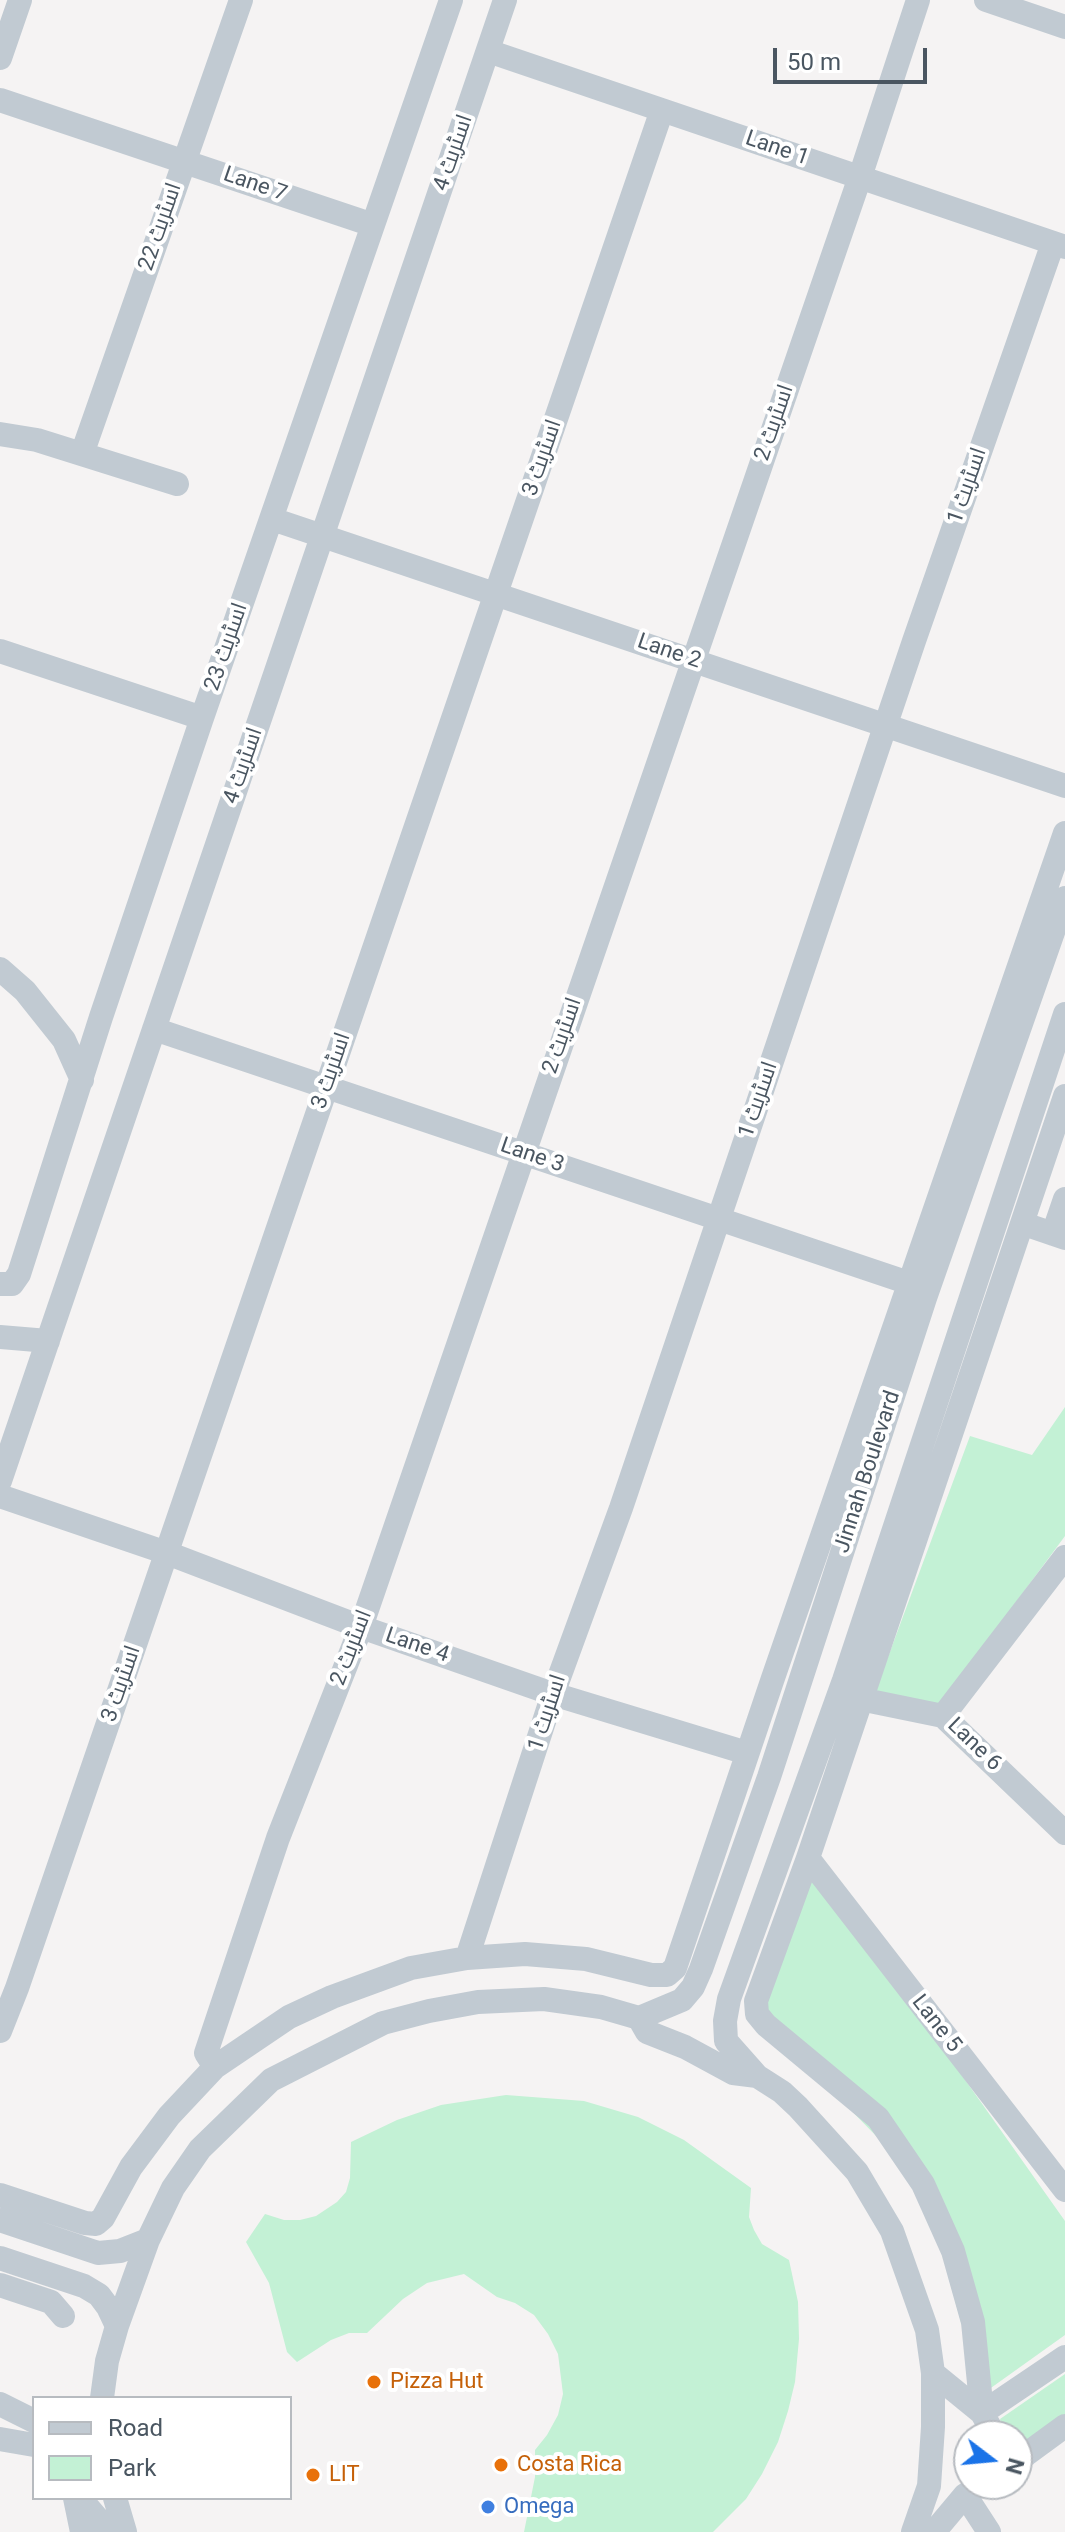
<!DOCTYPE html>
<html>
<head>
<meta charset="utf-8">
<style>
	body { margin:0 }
	#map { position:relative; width:1065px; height:2532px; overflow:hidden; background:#f5f3f3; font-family:Roboto,sans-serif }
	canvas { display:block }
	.legend { position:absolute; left:32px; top:2396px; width:260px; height:104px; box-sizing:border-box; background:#fff; border:2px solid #b7bbc0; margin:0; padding:10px 14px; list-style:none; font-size:24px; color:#4a5661 }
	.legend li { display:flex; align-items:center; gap:16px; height:40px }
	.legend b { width:40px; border:2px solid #b7bbc0 }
	.north { position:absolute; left:953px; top:2420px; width:80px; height:80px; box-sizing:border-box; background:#fff; border:2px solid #b7bbc0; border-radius:50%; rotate:106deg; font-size:22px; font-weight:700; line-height:32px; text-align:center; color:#4a5661 }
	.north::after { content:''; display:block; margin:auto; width:28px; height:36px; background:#1a73e8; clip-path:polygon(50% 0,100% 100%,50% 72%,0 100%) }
	.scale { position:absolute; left:773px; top:48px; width:154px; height:36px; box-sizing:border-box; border:4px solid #4a5661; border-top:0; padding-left:10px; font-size:24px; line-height:28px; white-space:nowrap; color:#4a5661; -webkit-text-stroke:6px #fff; paint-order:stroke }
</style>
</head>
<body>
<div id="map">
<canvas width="1065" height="2532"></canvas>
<ul class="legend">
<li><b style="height:10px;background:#c1cad2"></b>Road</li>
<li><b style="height:22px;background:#c3f1d5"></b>Park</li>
</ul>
<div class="north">N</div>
<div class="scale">50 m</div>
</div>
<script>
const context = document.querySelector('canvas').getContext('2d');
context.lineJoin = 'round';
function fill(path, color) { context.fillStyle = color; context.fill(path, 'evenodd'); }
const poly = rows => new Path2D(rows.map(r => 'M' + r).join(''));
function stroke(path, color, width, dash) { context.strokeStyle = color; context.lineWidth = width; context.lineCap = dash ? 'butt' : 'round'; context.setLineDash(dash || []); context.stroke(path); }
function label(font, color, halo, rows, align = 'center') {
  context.font = font + ' Roboto,Cairo,sans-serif'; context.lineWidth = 8; context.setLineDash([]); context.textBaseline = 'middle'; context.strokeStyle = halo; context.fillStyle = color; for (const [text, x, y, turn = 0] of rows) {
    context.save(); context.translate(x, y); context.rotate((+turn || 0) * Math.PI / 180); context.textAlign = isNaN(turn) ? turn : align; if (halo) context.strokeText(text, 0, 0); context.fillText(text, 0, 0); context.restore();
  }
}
fill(poly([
	[1065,1407,1065,1536,939,1706,875,1692,970,1436,1032,1455],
	[808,1858,1065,2221,1065,2335,981,2395,923,2184,757,2014],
	[506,2095,584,2101,638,2117,684,2140,751,2188,749,2217,754,2230,762,2244,789,2260,798,2302,799,2339,795,2382,788,2411,778,2442,762,2474,746,2499,713,2532,524,2532,535,2477,535,2450,547,2435,558,2415,563,2394,558,2354,548,2334,534,2315,515,2303,497,2297,464,2274,427,2283,403,2299,367,2333,349,2333,331,2340,297,2362,287,2352,269,2283,246,2242,265,2214,284,2220,300,2220,316,2216,337,2202,346,2192,350,2178,351,2142,397,2120,441,2105],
	[1065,2374,1065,2418,1026,2447,1017,2446,1017,2436,1005,2436,1000,2419]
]), '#c3f1d5');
stroke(poly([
	[986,0,1065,27],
	[488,51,1065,247],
	[0,58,20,0],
	[0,100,373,225],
	[0,434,37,440,177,484],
	[82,454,241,0],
	[272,519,1065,786],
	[0,651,202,718],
	[0,969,25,991,64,1040,82,1080],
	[154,1029,909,1283],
	[1024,1224,1065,1238],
	[1053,1234,1065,1199],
	[0,1284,12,1284,19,1274,101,1017,202,718,451,0],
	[0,1337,48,1341],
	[0,1481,505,0],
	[0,1496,167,1553,361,1627,553,1694,747,1753],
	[860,1699,943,1716,1065,1833],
	[943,1716,1065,1557],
	[808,1858,1065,2190],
	[467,1958,553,1694,621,1508,914,641,1053,243],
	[639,2018,682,2000,693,1987,701,1969,769,1777,925,1298,1065,898],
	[0,2031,17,1988,662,110],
	[215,2067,206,2053,278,1838,361,1627,860,177,918,0],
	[757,2076,726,2041,725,2021,729,1999,844,1680,1065,1014],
	[0,2195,85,2223,96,2224,103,2218,131,2167,169,2116,215,2067,289,2017,332,1997,411,1968,467,1958,525,1954,586,1959,651,1975,667,1975,675,1968,773,1678,1065,833],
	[0,2220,98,2253,120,2251,148,2240],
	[0,2258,84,2286,99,2295,108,2307,117,2326],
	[0,2285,51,2302,63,2316],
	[933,2373,982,2413,1065,2357],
	[102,2398,107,2361,117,2326,148,2240,173,2188,200,2149,271,2080,383,2023,429,2011,478,2002,544,1999,601,2007,639,2018,647,2032,685,2047,733,2073,757,2076,782,2092,798,2107,857,2172,892,2231,927,2330,933,2373,933,2427,929,2486,913,2532],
	[0,2404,34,2421],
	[995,2436,982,2413,973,2322,953,2251,923,2184,878,2118,766,2025,757,2014,756,2001,808,1858,1065,1096],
	[0,2439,34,2445],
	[1017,2461,1065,2426],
	[965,2495,989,2532],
	[75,2498,82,2532],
	[80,2498,109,2532],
	[115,2498,125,2532],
	[934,2532,965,2495,982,2484]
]), '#c1cad2', 24);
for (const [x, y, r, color] of [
	[374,2382,8,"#e8710a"],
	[501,2465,8,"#e8710a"],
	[313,2475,8,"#e8710a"],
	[488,2507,8,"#3f7fe0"]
]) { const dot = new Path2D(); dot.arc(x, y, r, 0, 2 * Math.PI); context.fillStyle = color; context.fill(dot); stroke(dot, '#fff', 3); }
label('22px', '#4a5661', '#fff', [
	["Lane 1",777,149,19],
	["اسٹریٹ 4",454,153,-71],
	["Lane 7",255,185,19],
	["اسٹریٹ 22",161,227,-71],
	["اسٹریٹ 2",775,423,-71],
	["اسٹریٹ 3",543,458,-71],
	["اسٹریٹ 1",968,486,-71],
	["اسٹریٹ 23",227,647,-71],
	["Lane 2",669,652,19],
	["اسٹریٹ 4",244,766,-71],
	["اسٹریٹ 2",563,1036,-71],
	["اسٹریٹ 3",332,1071,-71],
	["اسٹریٹ 1",759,1100,-71],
	["Lane 3",532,1156,19],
	["Jinnah Boulevard",868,1472,-72],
	["Lane 4",417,1646,19],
	["اسٹریٹ 2",352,1648,-69],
	["اسٹریٹ 3",122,1684,-71],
	["اسٹریٹ 1",548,1713,-72],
	["Lane 6",974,1745,44],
	["Lane 5",936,2024,52]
]);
label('22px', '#c56008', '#fff', [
	["Pizza Hut",390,2382],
	["Costa Rica",517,2465],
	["LIT",329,2475]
], 'left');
label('22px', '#366cbe', '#fff', [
	["Omega",504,2507]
], 'left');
</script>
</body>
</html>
